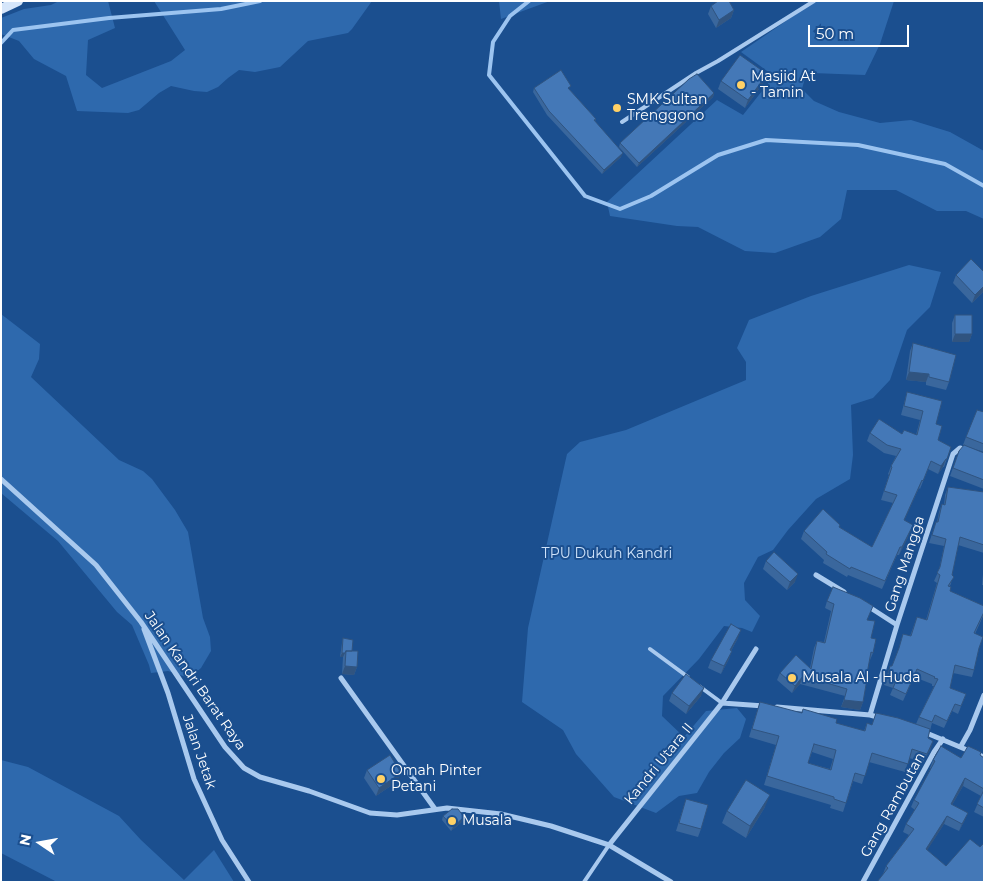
<!DOCTYPE html>
<html>
<head>
<meta charset="utf-8">
<style>
	body { margin:0 }
	#map { position:relative; width:985px; height:883px; overflow:hidden; background:#1b4f8f; font-family:Montserrat,sans-serif }
	canvas { display:block }
	.frame { position:absolute; inset:0; border:2px solid #fff; pointer-events:none }
	.north { position:absolute; left:15px; top:818px; width:50px; height:50px; -webkit-text-stroke:4px #1b4f8f; paint-order:stroke; rotate:282deg; font-size:14px; font-weight:700; line-height:20px; text-align:center; color:#fff }
	.north::after { content:''; display:block; margin:auto; width:18px; height:22px; background:#fff; clip-path:polygon(50% 0,100% 100%,50% 72%,0 100%) }
	.scale { position:absolute; left:808px; top:25px; width:101px; height:22px; box-sizing:border-box; border:2px solid #fff; border-top:0; padding-left:6px; font-size:15px; line-height:18px; white-space:nowrap; color:#fff; -webkit-text-stroke:4px #1b4f8f; paint-order:stroke }
</style>
</head>
<body>
<div id="map">
<canvas width="985" height="883"></canvas>
<div class="frame"></div>
<div class="north">N</div>
<div class="scale">50 m</div>
</div>
<script>
const context = document.querySelector('canvas').getContext('2d');
context.lineJoin = 'round';
function fill(path, color) { context.fillStyle = color; context.fill(path, 'evenodd'); }
const poly = rows => new Path2D(rows.map(r => 'M' + r).join(''));
function stroke(path, color, width, dash) { context.strokeStyle = color; context.lineWidth = width; context.lineCap = dash ? 'butt' : 'round'; context.setLineDash(dash || []); context.stroke(path); }
function label(font, color, halo, rows, align = 'center') {
  context.font = font + ' Montserrat,sans-serif'; context.lineWidth = 4; context.setLineDash([]); context.textBaseline = 'middle'; context.strokeStyle = halo; context.fillStyle = color; for (const [text, x, y, turn = 0] of rows) {
    context.save(); context.translate(x, y); context.rotate((+turn || 0) * Math.PI / 180); context.textAlign = isNaN(turn) ? turn : align; if (halo) context.strokeText(text, 0, 0); context.fillText(text, 0, 0); context.restore();
  }
}
fill(poly([
	[59,1,108,1,115,28,88,40,86,75,102,88,171,61,185,50,154,1,372,1,352,29,348,33,308,41,280,67,255,72,239,70,228,78,218,87,207,92,194,91,171,86,159,93,139,110,128,113,77,111,66,76,34,59,19,41,1,34,1,18,24,9,51,5],
	[499,1,550,1,501,19],
	[815,1,894,1,880,44,865,75,812,73,805,78,802,89,814,101,839,112,880,123,911,120,950,132,984,151,984,219,966,211,937,211,896,190,847,190,841,219,820,237,775,253,745,251,698,227,677,226,610,216,607,202,717,100,743,115,774,76,741,52],
	[909,265,941,272,930,307,907,330,890,380,873,398,851,405,853,455,850,479,816,499,788,530,773,550,758,557,744,583,745,600,760,616,752,632,742,628,724,626,699,659,663,696,662,716,684,737,706,711,737,708,746,719,740,738,724,753,709,772,697,793,679,796,656,813,614,797,576,754,563,730,522,702,528,628,567,454,580,442,626,430,746,380,746,362,737,348,749,320,811,296],
	[1,314,40,344,39,359,31,377,119,460,143,471,152,479,175,510,188,532,203,618,210,637,211,651,201,668,189,678,168,671,151,673,149,665,132,625,117,612,58,541,1,493],
	[1,760,28,767,119,816,141,840,184,880,214,850,234,882,57,882,1,853]
]), '#2e69ad');
stroke(poly([
	[529,1,510,16,493,42,489,75,585,196,620,209,651,196,718,155,766,140,858,145,945,164,984,186],
	[1,43,13,30,109,18,221,9,260,1]
]), '#9cc4f0', 4);
stroke(poly([
	[622,122,696,73,718,61,814,1],
	[650,649,688,677],
	[699,686,722,703],
	[584,882,609,845]
]), '#a9c9ee', 4);
stroke(poly([
	[1,479,96,565,141,622,225,747,244,768,260,777,309,791,370,813,397,815,447,808,501,814,551,826,609,845,671,882],
	[816,575,844,592],
	[866,605,897,625],
	[144,629,168,693,194,779,222,840,249,882],
	[341,678,435,809],
	[722,703,756,649],
	[777,707,870,715,881,718],
	[870,715,897,625,953,454,960,448,967,450],
	[924,732,984,757],
	[961,746,970,730,984,695],
	[609,845,722,703,764,706],
	[863,882,934,752,943,739]
]), '#a9c9ee', 5);
stroke(poly([
	[1,9,18,1]
]), '#d6e6fa', 10);
fill(poly([
	[711,6,734,10,731,18,716,28,708,14],
	[767,74,764,82,745,108,718,89,721,81],
	[534,88,570,90,596,119,595,121,621,157,602,174,547,115,533,92],
	[714,93,713,97,637,167,619,147,620,143],
	[984,272,984,291,972,303,953,283,956,275],
	[955,315,972,334,969,342,952,342,952,323],
	[913,343,949,382,946,390,926,385,926,382,906,380,910,351],
	[907,392,936,424,938,440,951,447,944,467,943,467,938,474,928,469,920,489,919,488,904,520,910,533,899,555,897,555,882,589,848,575,847,577,823,563,824,560,801,539,804,531,840,525,839,527,872,547,893,503,881,500,889,475,888,474,891,466,896,456,884,453,867,441,870,433,916,435,920,420,901,415],
	[984,412,984,452,963,445,966,437],
	[959,451,984,453,984,489,950,476],
	[948,487,984,492,984,553,958,545,952,575,951,584,949,587,950,591,984,606,984,614,975,634,978,650,974,670,972,677,953,673,950,688,966,694,958,714,952,711,944,728,932,723,928,738,933,741,930,750,923,762,909,758,905,772,869,762,862,784,853,781,843,812,830,808,831,805,764,785,776,745,749,737,760,702,864,731,867,723,872,725,876,713,916,724,919,717,934,686,932,686,932,684,914,677,903,701,890,695,893,688,884,685,890,666,892,666,898,653,903,634,910,636,917,617,926,620,937,583,934,581,939,570,944,546,929,543,936,522,937,522,939,512,942,504,944,505,945,495],
	[812,752,833,759,830,769,808,763],
	[766,561,795,582,787,590,763,569],
	[984,564,984,585,982,585],
	[827,601,867,620,871,638,873,653,870,660,869,660,866,679,863,702,860,710,841,707,845,696,800,684,792,693,777,680,780,673,810,668,814,648,817,641,824,642,831,611,825,608],
	[343,638,352,651,357,667,354,675,342,674,343,657,340,657,342,643],
	[738,638,731,651,729,659,721,674,708,668,711,660],
	[672,693,701,696,686,714,669,701],
	[980,755,984,758,984,817,974,812,981,796,963,786,952,805,965,820,959,831,944,824,927,850,946,866,984,882,883,874,886,866,909,835,903,832,906,824,915,810,911,807,914,800,931,768,930,768,933,760],
	[367,770,398,781,376,796,364,778],
	[686,799,701,829,698,837,676,831],
	[765,807,746,838,722,823,727,811],
	[443,816,463,821,451,831,442,820]
]), '#3a679d');
fill(poly([
	[734,10,731,18,716,28,719,20],
	[767,74,764,82,745,108,748,100],
	[714,93,713,97,637,167,639,163],
	[623,153,621,157,602,174,604,170],
	[984,286,984,291,972,303,975,295],
	[955,334,972,334,969,342,952,342],
	[909,372,929,374,926,382,906,380],
	[946,459,943,467,938,474,941,466],
	[922,480,919,488,901,528,904,520],
	[913,525,910,533,899,555,902,547],
	[798,574,795,582,787,590,790,582],
	[741,630,738,638,727,658,730,650],
	[732,651,729,659,721,674,724,666],
	[342,653,345,653,343,657,340,657],
	[345,666,357,667,354,675,342,674],
	[803,676,800,684,792,693,795,686],
	[704,688,701,696,686,714,689,706],
	[844,700,863,702,860,710,841,707],
	[933,741,930,750,923,762,927,754],
	[401,773,398,781,376,796,379,788],
	[965,778,963,786,948,812,951,804],
	[770,795,765,807,746,838,750,826],
	[968,813,965,820,959,831,962,824],
	[947,816,944,824,923,857,926,849],
	[464,817,463,821,451,831,453,827]
]), '#305480');
const building = poly([
	[718,1,729,1,734,10,719,20,711,6,718,1],
	[740,55,767,74,748,100,721,81,740,55],
	[561,70,571,86,568,88,596,119,594,120,623,153,604,170,549,111,534,88,561,70],
	[697,74,714,93,639,163,620,143,689,79,697,74],
	[971,259,984,272,984,286,975,295,956,275,971,259],
	[955,315,972,315,972,334,955,334,955,315],
	[913,343,956,355,949,382,929,377,929,374,909,372,913,343],
	[907,392,942,401,936,424,942,426,938,440,951,447,947,459,946,459,941,466,931,461,923,481,922,480,904,520,913,525,902,547,900,547,885,581,851,567,850,569,826,554,827,552,804,531,823,509,840,525,839,527,872,547,897,495,884,491,892,467,891,466,901,449,887,445,870,433,879,419,902,434,904,430,917,435,923,411,904,406,907,392],
	[977,410,984,412,984,444,966,437,977,410],
	[964,445,984,453,984,480,953,468,959,451,964,445],
	[948,487,984,492,984,545,960,537,952,575,954,577,948,586,951,587,950,591,984,606,984,612,974,633,983,637,979,648,974,670,955,665,950,688,966,694,961,706,955,704,947,721,935,715,932,722,919,717,938,679,934,678,935,677,917,669,906,694,893,688,896,681,887,678,890,666,892,666,899,648,903,634,911,636,917,617,927,620,940,575,937,573,940,567,946,539,932,535,936,522,938,522,942,504,945,505,948,487],
	[774,552,798,574,790,582,766,561,774,552],
	[833,587,860,598,873,606,867,620,875,621,871,638,876,639,873,653,871,652,866,679,867,679,863,702,844,700,847,689,803,676,795,686,780,673,796,655,811,669,817,641,825,643,834,604,827,601,833,587],
	[731,624,741,630,730,650,732,651,724,666,711,660,731,624],
	[343,638,353,640,352,651,346,651,345,653,342,653,343,638],
	[346,651,358,651,357,667,345,666,346,651],
	[686,674,704,688,689,706,672,693,686,674],
	[760,702,802,713,803,709,837,719,836,723,865,731,867,723,872,725,876,713,898,718,930,729,928,738,933,741,927,754,912,749,908,764,872,753,865,776,855,773,846,803,834,799,834,797,767,776,779,736,752,729,760,702],
	[814,744,836,750,831,770,808,763,814,744],
	[941,746,961,758,968,746,981,752,980,755,984,758,984,789,965,778,951,804,968,813,962,824,947,816,926,849,946,866,970,839,980,847,984,843,984,882,877,882,888,868,886,866,914,829,906,824,919,803,914,800,935,761,933,760,941,746],
	[390,755,401,773,379,788,367,770,390,755],
	[746,780,770,795,750,826,727,811,746,780],
	[984,790,984,808,977,804,984,790],
	[686,799,708,805,701,829,679,823,686,799],
	[452,809,458,809,464,817,453,827,443,816,452,809]
]);
fill(building, '#4478b7');
stroke(building, '#305480', 1);
for (const [x, y, r, color] of [
	[741,85,5,"#ffd166"],
	[617,108,5,"#ffd166"],
	[792,678,5,"#ffd166"],
	[381,779,5,"#ffd166"],
	[452,821,5,"#ffd166"]
]) { const dot = new Path2D(); dot.arc(x, y, r, 0, 2 * Math.PI); context.fillStyle = color; context.fill(dot); stroke(dot, '#1b4f8f', 2); }
label('14px', '#fff', '#1b4f8f', [
	["Masjid At",751,77],
	["- Tamin",751,93],
	["SMK Sultan",627,100],
	["Trenggono",627,116],
	["Musala Al - Huda",802,678],
	["Omah Pinter",391,771],
	["Petani",391,787],
	["Musala",462,821]
], 'left');
label('14px', '#cfe3fa', '#1b4f8f', [
	["TPU Dukuh Kandri",607,554]
]);
label('14px', '#fff', '#1b4f8f', [
	["Gang Mangga",905,564,-72],
	["Jalan Kandri Barat Raya",195,681,55],
	["Jalan Jetak",199,752,71],
	["Kandri Utara II",659,764,-51],
	["Gang Rambutan",893,805,-61]
]);
</script>
</body>
</html>
